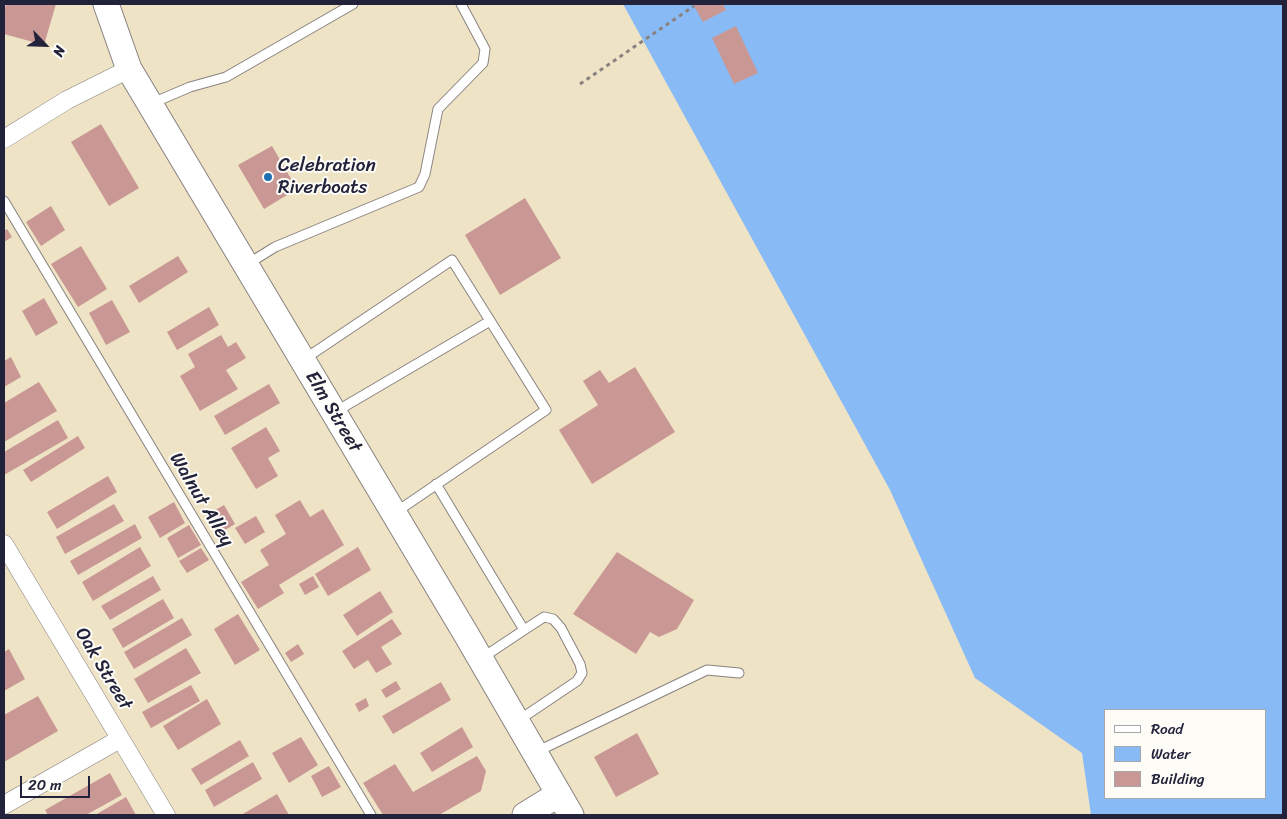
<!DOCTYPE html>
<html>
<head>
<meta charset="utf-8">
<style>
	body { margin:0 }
	#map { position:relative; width:1287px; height:819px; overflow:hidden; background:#efe3c5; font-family:Sriracha,sans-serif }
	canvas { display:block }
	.frame { position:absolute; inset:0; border:5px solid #22223b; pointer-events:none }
	.legend { position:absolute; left:1104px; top:709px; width:162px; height:90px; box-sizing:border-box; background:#fdfcf7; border:1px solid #a5a5ac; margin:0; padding:6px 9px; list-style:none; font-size:15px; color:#22223b }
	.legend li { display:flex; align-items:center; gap:10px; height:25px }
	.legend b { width:25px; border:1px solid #a5a5ac }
	.north { position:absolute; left:20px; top:20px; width:50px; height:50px; -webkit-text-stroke:4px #fdfcf7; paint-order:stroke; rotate:114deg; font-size:14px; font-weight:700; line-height:20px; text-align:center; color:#22223b }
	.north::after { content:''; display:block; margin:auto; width:18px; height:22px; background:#22223b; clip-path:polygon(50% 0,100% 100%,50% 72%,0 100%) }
	.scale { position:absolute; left:20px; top:776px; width:70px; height:22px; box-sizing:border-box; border:2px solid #22223b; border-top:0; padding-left:6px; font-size:15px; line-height:18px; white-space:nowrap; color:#22223b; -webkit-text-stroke:4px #fdfcf7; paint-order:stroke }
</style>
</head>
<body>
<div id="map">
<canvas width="1287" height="819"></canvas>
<div class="frame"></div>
<ul class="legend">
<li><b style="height:6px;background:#fff"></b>Road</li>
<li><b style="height:14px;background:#88baf5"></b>Water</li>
<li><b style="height:14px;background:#c99894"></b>Building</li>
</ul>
<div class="north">N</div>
<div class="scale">20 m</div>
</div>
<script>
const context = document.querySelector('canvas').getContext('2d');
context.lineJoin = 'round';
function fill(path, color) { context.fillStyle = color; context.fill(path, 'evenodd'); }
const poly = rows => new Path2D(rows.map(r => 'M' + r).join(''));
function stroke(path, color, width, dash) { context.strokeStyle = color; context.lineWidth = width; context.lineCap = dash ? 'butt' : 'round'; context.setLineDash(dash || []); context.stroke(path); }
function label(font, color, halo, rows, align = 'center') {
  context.font = font + ' Sriracha,sans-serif'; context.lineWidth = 4; context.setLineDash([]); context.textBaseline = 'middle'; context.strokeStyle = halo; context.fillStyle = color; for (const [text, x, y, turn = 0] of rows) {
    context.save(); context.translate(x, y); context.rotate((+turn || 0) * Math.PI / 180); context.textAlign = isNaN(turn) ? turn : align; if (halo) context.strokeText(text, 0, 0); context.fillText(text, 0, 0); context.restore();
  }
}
fill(poly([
	[623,4,1283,4,1283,815,1091,815,1082,753,975,678,890,490],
	[1106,710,1266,710,1266,798,1106,798]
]), '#88baf5');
fill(poly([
	[6,4,56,4,44,45,4,34,4,13],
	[693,4,723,4,726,10,703,22],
	[736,26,758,73,734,84,712,38],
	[101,124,139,188,109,206,71,142],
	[272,146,297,189,264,209,238,165],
	[525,198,561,258,500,295,465,235],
	[51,206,65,230,41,246,26,222],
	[7,229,12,237,4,242,4,231],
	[81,246,107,289,78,307,51,264],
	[178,256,188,272,139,303,129,286],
	[44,298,58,323,36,336,22,311],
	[112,300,130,332,106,345,89,313],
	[209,307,219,325,177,350,167,332],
	[221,335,228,347,236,342,246,358,226,370,238,389,200,411,180,376,195,367,188,354],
	[11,357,21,377,4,387,4,361],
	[635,367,675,432,592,484,559,430,598,405,583,381,600,370,609,383],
	[39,382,57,411,4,442,4,403],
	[269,384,280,403,225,435,214,416],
	[58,420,68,438,4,475,4,452],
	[266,427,280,451,268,458,278,476,256,489,231,448],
	[78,436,85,448,31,482,23,470],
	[108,476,117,492,57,529,47,512],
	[300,500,310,517,323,509,344,545,279,585,284,593,258,609,241,582,269,565,260,550,286,534,275,515],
	[174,502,185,523,160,538,148,517],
	[114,504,124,521,65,554,56,537],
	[224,505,235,524,217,535,205,516],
	[256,516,265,532,245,544,235,528],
	[135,524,142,538,78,575,70,561],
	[189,525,201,545,178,558,167,538],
	[140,547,151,566,93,601,82,582],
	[358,547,371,570,328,596,315,574],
	[201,548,209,560,187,573,179,561],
	[617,552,694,600,677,629,659,637,650,632,636,654,573,614],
	[153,576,161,590,110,620,101,606],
	[313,576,319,587,305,595,299,584],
	[380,591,393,612,357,636,343,615],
	[163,599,174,618,123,648,112,629],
	[238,614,260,650,235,665,214,629],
	[182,618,192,635,134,669,124,652],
	[392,619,402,634,381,647,392,664,376,673,368,660,354,669,342,651],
	[298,644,304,654,291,662,285,653],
	[186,648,201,673,148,703,134,679],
	[9,649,25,679,4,691,4,652],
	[396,681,401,689,386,698,381,690],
	[441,682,451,700,393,734,382,716],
	[191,685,200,701,151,728,142,712],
	[38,696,58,731,4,762,4,715],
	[366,698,369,706,359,712,355,704],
	[207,699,221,724,178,750,163,726],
	[462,727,473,747,432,772,420,753],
	[637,733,659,774,616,797,594,757],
	[301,737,318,765,289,783,272,753],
	[240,740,249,756,201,785,191,769],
	[477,756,486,771,481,791,439,815,383,815,363,783,395,764,413,792],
	[253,762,262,779,214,807,205,790],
	[329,766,341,787,322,797,311,776],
	[110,773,122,795,86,815,48,815,45,810],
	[277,794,289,815,241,815],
	[126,797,136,815,95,815]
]), '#c99894');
const service = poly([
	[150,104,190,87,226,77,353,4],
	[4,201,371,815],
	[246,265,275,247,419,187,425,174,438,109,483,63,485,49,461,4],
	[303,360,452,260,546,410,396,512],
	[335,412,490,321],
	[436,484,524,630,544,617,553,619,561,628,580,664,582,673,577,681,519,720],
	[482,658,524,630],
	[536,752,707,670,739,673]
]);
const minor = poly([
	[4,139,67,100,129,69],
	[4,544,166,815],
	[4,805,120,739]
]);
const secondary = poly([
	[106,4,129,69,466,634,571,815],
	[525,815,559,794]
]);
stroke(service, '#888280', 11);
stroke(minor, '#888280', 19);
stroke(secondary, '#888280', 27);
stroke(poly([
	[580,84,694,6]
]), '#888280', 3, [4, 4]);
stroke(service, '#fff', 9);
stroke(minor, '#fff', 18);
stroke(secondary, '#fff', 25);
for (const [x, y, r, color] of [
	[268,177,5,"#1f6fb2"]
]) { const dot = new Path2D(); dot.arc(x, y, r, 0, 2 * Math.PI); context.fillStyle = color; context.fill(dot); stroke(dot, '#fdfcf7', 2); }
label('19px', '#22223b', '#fdfcf7', [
	["Celebration",278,166],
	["Riverboats",278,188]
], 'left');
label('19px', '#22223b', '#fdfcf7', [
	["Elm Street",333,412,59],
	["Walnut Alley",201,500,59],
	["Oak Street",103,669,59]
]);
</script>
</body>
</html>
